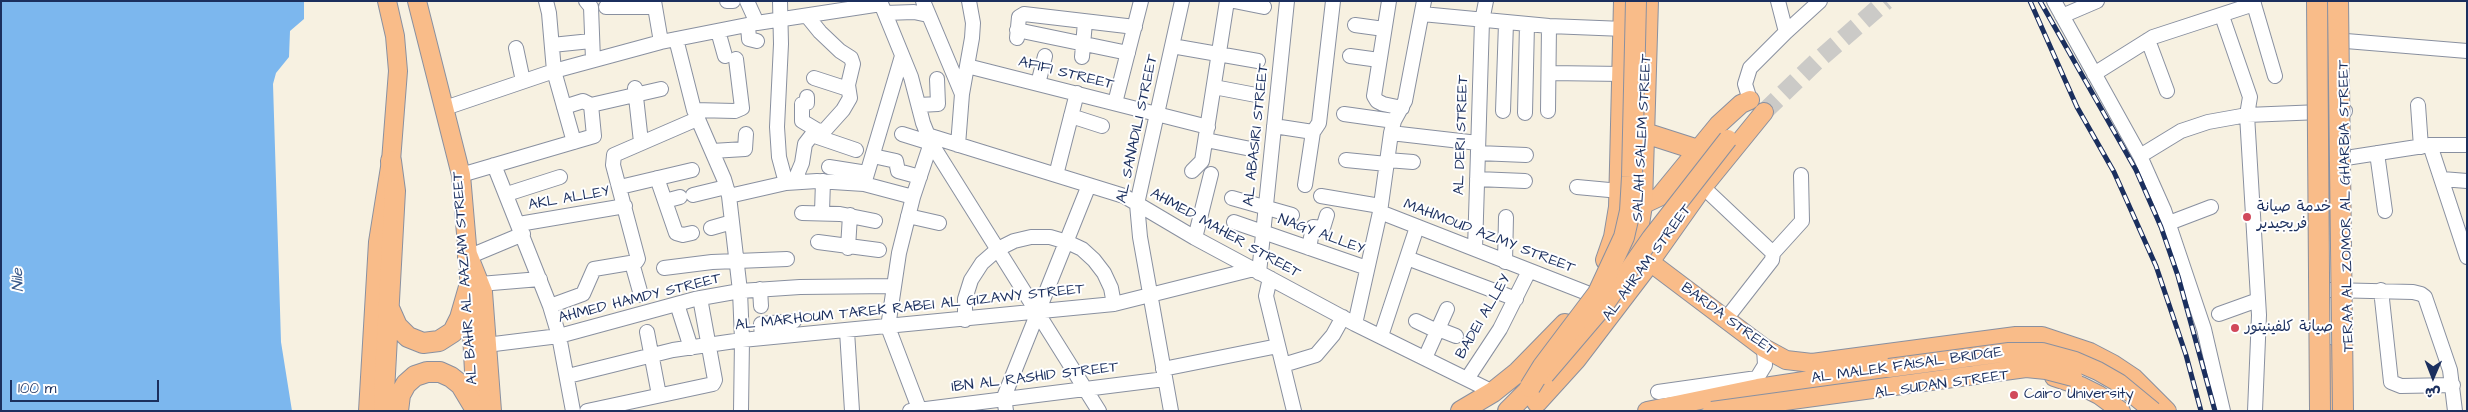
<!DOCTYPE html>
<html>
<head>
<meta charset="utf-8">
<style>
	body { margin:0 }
	#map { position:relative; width:2468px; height:412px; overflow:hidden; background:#f7f1e1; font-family:"Architects Daughter","Playpen Sans Arabic",sans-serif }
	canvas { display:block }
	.frame { position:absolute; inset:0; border:2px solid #1b2f5e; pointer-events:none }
	.north { position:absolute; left:2408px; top:352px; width:50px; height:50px; -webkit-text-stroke:4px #fff; paint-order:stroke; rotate:181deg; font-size:14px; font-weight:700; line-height:20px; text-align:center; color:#1b2f5e }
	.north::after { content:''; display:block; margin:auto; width:18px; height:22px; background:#1b2f5e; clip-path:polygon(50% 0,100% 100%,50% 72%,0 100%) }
	.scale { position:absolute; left:10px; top:380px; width:149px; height:22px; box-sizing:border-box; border:2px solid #1b2f5e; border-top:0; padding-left:6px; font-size:15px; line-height:18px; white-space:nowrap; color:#1b2f5e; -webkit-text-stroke:4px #fff; paint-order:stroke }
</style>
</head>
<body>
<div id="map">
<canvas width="2468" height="412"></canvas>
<div class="frame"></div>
<div class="north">ش</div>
<div class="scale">100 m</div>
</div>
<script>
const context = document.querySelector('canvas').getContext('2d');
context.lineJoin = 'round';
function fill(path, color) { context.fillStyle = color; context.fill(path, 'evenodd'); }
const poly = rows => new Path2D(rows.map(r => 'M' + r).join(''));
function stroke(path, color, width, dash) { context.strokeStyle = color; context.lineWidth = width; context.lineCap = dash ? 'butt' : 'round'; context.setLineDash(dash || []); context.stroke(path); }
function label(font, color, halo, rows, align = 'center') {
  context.font = font + ' "Architects Daughter","Playpen Sans Arabic",sans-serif'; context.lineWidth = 4; context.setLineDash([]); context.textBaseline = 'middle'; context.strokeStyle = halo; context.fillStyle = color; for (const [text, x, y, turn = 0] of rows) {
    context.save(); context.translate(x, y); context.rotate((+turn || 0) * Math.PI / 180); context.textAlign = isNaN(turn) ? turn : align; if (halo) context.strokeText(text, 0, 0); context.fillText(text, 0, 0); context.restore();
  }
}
fill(poly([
	[1,1,304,1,304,19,290,31,289,57,276,73,273,84,281,342,292,411,1,411]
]), '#7cb7ee');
stroke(poly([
	[1764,112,1816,62,1886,1]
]), '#cbcac7', 18, [18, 9]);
const minor = poly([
	[546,1,549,13,554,71,574,142],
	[586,1,591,7,593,60],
	[654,1,661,42],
	[727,1,733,1],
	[747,1,757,23],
	[780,1,781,44,777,127,779,157,786,183],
	[880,1,911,77,923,123,931,143,1099,411],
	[923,1,962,94,958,145],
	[1234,1,1264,7],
	[1389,1,1374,96,1377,101,1383,104,1402,108],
	[1778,1,1786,32],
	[2054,1,2140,156,2164,210,2204,329,2223,411],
	[2253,1,2275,76],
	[606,7,655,7],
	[885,13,914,12,928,15],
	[1422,14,1549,26,1624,29],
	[2062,16,2097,1],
	[2222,16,2250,97,2247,115,2259,315,2255,411],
	[748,25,749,39,757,41],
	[1355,25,1384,29],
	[1017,30,1128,53],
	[718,31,725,56],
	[1017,38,1019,17,1024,14,1135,27],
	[676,39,694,110,724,179,729,196,740,291,742,340,741,411],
	[2148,40,2167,91],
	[2346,41,2467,51],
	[552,45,591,41],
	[1172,46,1258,61],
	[516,48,523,81],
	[1350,56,1379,60],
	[1082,57,1085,22],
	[967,66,1208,127],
	[1549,73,1623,74],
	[2094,74,2153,37,2254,4],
	[814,78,848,89],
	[1038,84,1045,56],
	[1214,87,1256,95],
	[635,88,641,142],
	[962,94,972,38,973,23,969,1],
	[807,97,807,103,802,104,802,121,817,130],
	[1750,100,1745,84,1750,68,1786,32,1820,1],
	[1115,103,1141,1],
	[919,105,938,104,937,79],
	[2418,105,2421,147],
	[564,107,583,101,591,105],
	[445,108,554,71,661,42,757,23,881,4],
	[694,110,735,111,742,108,736,59],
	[1503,111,1506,23],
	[1548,111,1549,26],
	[1525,113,1527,24],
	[1344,114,1394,121],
	[1071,116,1102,126],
	[1274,126,1313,132],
	[1391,133,1478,143],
	[902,134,931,143,913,197,899,253,888,327,920,411],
	[812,135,856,150],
	[927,135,1124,196,1195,238,1355,324,1493,392],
	[1206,140,1251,149],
	[2430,145,2467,257],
	[712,151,745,149,746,134],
	[1478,153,1526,155],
	[2377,153,2385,211],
	[873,156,896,161,898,171,920,177],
	[2140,156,2181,131,2208,122,2247,115,2345,111],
	[2346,158,2430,145,2467,145],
	[1346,160,1387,164],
	[1387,160,1413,162],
	[494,165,550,306,559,336,573,411],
	[829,167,867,173],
	[1192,171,1202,161,1227,1],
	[461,175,594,136,591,105,661,89],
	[1056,175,1077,93],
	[657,178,676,233,683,235,692,233],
	[1477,179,1525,181],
	[2442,179,2467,181],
	[794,182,802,163,805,144,815,131,825,130,843,110,850,98,848,85,853,64,851,58,840,51,820,32,807,16],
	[864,184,902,56],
	[1305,185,1313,132,1319,123,1333,1],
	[620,187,692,170],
	[1577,187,1620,191],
	[1703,187,1773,253,1772,260,1726,319],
	[507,194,560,177],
	[693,195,726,187],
	[729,196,786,183,817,181,864,184,913,197],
	[1321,196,1380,206],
	[1232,198,1292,215],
	[665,201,680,197],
	[822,212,823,181],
	[1380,212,1587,293],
	[802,213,840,214,875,221],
	[908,216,939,223],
	[1234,222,1367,268],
	[2169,223,2211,207],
	[519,224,625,206],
	[711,228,732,222],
	[1195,238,1211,174],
	[818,242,879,250],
	[848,248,850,215],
	[1309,248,1313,227,1323,228,1327,215],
	[1475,249,1482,21,1486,1],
	[1773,253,1802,221,1801,175],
	[468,257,523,234],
	[1407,258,1516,299],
	[1505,262,1506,217],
	[632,263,641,295],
	[664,268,712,262,787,259],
	[1259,273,1287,1],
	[1270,278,1266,296,1294,411],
	[480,284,540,279],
	[760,289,761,306],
	[2329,290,2413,292,2421,294,2425,297,2450,370,2455,411],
	[2381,290,2391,382,2401,386,2453,385],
	[677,304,691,348],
	[550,306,583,294,594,269,636,262,638,259,613,165,614,155,697,119],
	[2219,314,2258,300],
	[965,320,965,299,971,280,982,263,998,249,1014,241,1031,237,1050,237,1067,242,1082,249,1094,260,1104,273,1111,288,1114,304],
	[1416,321,1437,331],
	[1355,324,1380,212,1391,133,1394,121,1405,101,1424,1],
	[1438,329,1456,336],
	[847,331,852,411],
	[647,332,659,395],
	[1381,336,1417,227],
	[762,338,761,324,794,321],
	[486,345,559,336,695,299,740,291,800,287,893,286],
	[1425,358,1447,309],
	[1283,365,1316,355,1333,335,1343,317],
	[1163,369,1278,346],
	[568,376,673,350,742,340,1114,304,1254,269],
	[1467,379,1500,329,1529,271],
	[1658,392,1757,378,1765,365,1764,348],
	[587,411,713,384,715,380,700,298],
	[910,411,1165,379],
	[1006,411,1004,397,1089,185],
	[1171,411,1140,237,1137,204,1182,1]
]);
const major = poly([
	[417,1,461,175,468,257,476,410],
	[1764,112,1703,187,1650,262,1764,348,1786,360,1812,363,2016,336,2042,336,2090,352,2113,364,2134,378,2167,411],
	[1642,205,1659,197,1718,125,1741,104,1750,100],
	[2330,354,2330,411],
	[2054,377,2081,386,2099,395,2121,411],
	[368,411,378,242,391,161,398,71,395,36,387,1],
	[1647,411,1758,388,1889,368]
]);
const highway = poly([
	[1633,133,1645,133,1698,150],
	[468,257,482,292,491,411],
	[1606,260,1614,237,1619,207,1624,1],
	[1621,272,1637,237,1642,205,1648,1],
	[389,308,397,326,408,337,423,343,439,341,453,332,460,318,469,287],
	[1537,402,1576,359,1650,262],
	[385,411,384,392,395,191,391,161],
	[398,411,400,395,406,384,415,376,427,372,440,372,451,377,461,385,476,410],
	[1461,411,1493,392,1518,372,1565,324],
	[1508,411,1544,375]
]);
stroke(minor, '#8990a0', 16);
stroke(major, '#8990a0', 20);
stroke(highway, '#8990a0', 22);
stroke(minor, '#fff', 14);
stroke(major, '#f9bc89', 18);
stroke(highway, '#f9bc89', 20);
const rail = poly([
	[2030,1,2077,107,2114,172,2156,266,2186,355,2201,411],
	[2040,1,2136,170,2161,227,2178,276,2215,411]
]);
stroke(rail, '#1b2f5e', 5);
stroke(rail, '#fff', 3, [9]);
const majorBridge = poly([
	[1889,368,2009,352,2042,352,2075,361,2098,371,2119,383,2153,411],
	[1545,375,1603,307,1651,238,1728,139],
	[1712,411,2026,368,2046,370,2073,377]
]);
const highwayBridge = poly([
	[2317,1,2320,411],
	[2338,1,2343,411],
	[1530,387,1543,366,1598,293,1624,237,1630,211,1632,177,1636,1]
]);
stroke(majorBridge, '#8990a0', 20, []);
stroke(highwayBridge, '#8990a0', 22, []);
stroke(majorBridge, '#f9bc89', 18);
stroke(highwayBridge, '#f9bc89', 20);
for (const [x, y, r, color] of [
	[2247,217,5,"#d1495b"],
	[2235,328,5,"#d1495b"],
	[2014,395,5,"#d1495b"]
]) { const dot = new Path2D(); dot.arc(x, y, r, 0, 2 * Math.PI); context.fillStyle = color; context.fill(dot); stroke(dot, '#fff', 2); }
label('15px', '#1b2f5e', '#fff', [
	["AFIFI STREET",1066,74,14],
	["AL SANADILI STREET",1138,129,-78],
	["AL ABASIRI STREET",1257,135,-84],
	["AL DERI STREET",1462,135,-88],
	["SALAH SALEM STREET",1643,138,-87],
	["AKL ALLEY",569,199,-10],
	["TERAA AL ZOMOR AL GHARBIA STREET",2347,206,-91],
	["AHMED MAHER STREET",1225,234,29],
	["NAGY ALLEY",1321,235,20],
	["MAHMOUD AZMY STREET",1489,237,21],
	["AL AHRAM STREET",1648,263,-54],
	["AL BAHR AL AAZAM STREET",466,278,-94],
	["AHMED HAMDY STREET",640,299,-14],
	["AL MARHOUM TAREK RABEI AL GIZAWY STREET",910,308,-6],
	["BADEI ALLEY",1484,317,-60],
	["BARDA STREET",1728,320,36],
	["AL MALEK FAISAL BRIDGE",1907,366,-8],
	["IBN AL RASHID STREET",1035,378,-7],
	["AL SUDAN STREET",1942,385,-8]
]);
label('15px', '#1b2f5e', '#fff', [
	["خدمة صيانة",2257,208],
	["فريجيدير",2257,225],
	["صيانة كلفينيتور",2245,328],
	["Cairo University",2024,395]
], 'left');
label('italic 16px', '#385889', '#fff', [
	["Nile",19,280,-92]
]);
</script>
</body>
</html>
